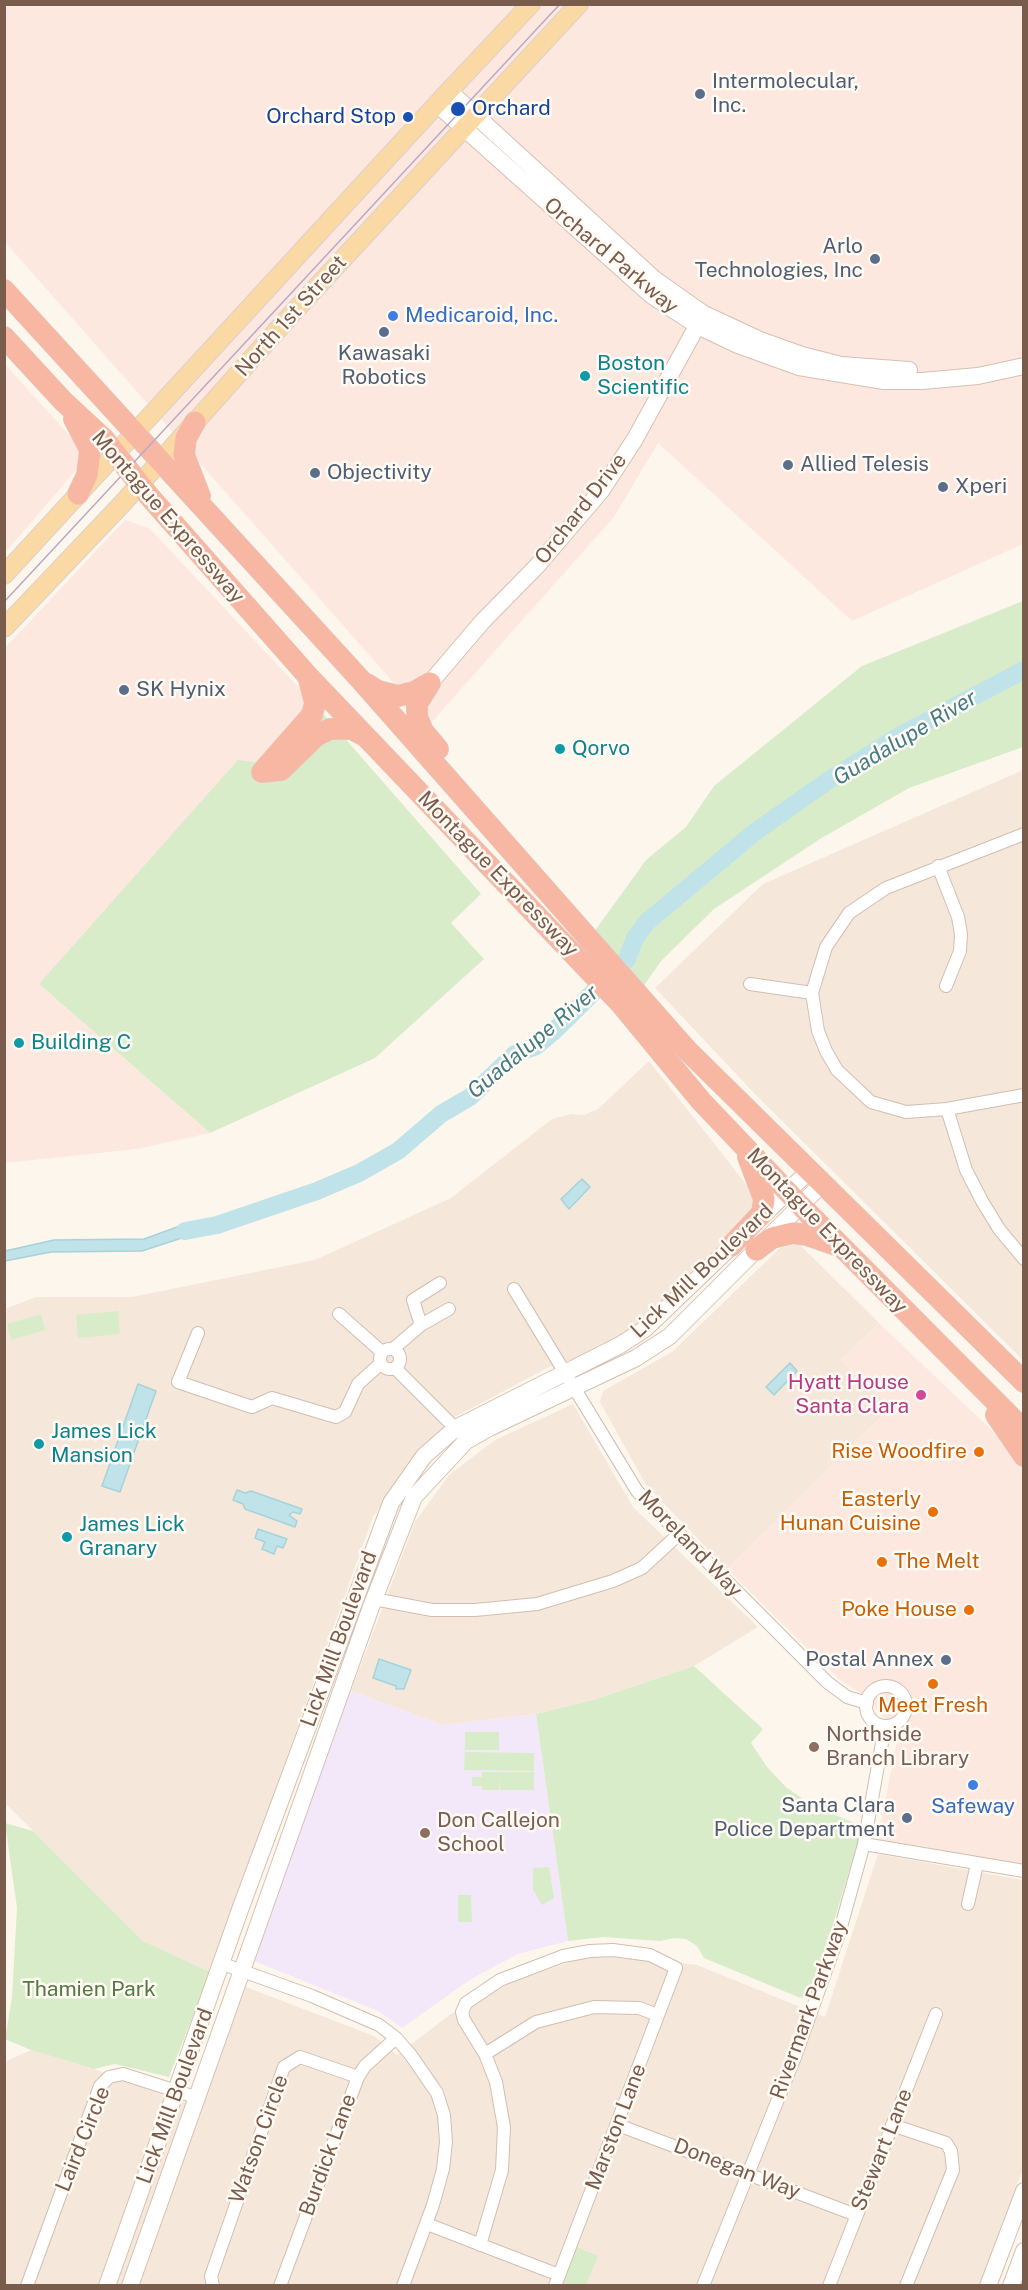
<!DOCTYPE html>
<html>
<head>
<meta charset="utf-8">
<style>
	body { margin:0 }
	#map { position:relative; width:1028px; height:2290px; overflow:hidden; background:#fdf6ec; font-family:"Public Sans",sans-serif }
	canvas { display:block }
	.frame { position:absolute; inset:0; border:6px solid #7a5c4d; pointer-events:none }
</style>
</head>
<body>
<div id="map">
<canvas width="1028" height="2290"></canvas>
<div class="frame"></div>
</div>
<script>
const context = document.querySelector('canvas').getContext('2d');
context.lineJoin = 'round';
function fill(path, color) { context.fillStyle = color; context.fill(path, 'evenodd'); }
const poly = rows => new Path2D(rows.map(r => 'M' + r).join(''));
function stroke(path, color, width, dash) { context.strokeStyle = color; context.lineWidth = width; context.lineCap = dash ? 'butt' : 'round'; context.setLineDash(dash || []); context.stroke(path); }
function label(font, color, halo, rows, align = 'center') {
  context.font = font + ' "Public Sans",sans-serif'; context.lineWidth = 5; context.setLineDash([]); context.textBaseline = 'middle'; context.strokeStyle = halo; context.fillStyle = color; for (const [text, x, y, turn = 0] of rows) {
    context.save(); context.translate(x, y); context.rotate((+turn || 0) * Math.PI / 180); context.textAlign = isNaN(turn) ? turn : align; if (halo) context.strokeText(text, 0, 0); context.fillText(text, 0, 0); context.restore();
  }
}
fill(poly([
	[1023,770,1023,1360,754,1093,655,988,763,884],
	[649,1061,761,1203,635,1331,583,1356,549,1367,455,1417,415,1456,373,1517,210,1972,143,1941,5,1803,5,1309,36,1297,132,1297,315,1260,451,1198,552,1119,571,1114,584,1115,598,1109],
	[798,1243,879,1323,841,1360,856,1375,859,1372,892,1406,727,1569,646,1485,600,1402,603,1391,672,1352,780,1248],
	[573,1404,633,1507,758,1627,694,1666,593,1700,536,1714,442,1725,351,1691,415,1522,449,1475,495,1440],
	[878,1854,1023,1880,1023,2169,979,2285,5,2285,4,2062,31,2050,94,2069,200,2108,246,1987,374,2036,397,2055,451,2014,513,1982,581,1958,613,1954,697,1965,825,2017]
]), '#f5e8da');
fill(poly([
	[4,5,1023,5,1023,544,852,621,658,443,614,517,430,724,5,242],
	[4,363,88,456,5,553,4,553],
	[125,520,149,528,321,711,39,984,210,1133,137,1149,5,1163,4,649],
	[879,1323,1023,1460,1023,1864,877,1844,898,1735,865,1696,839,1679,727,1569,891,1407,841,1360]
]), '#fde8e0');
fill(poly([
	[351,1691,442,1725,536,1714,568,1941,518,1954,471,1979,402,2028,378,2011,249,1959]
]), '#f3e8fa');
fill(poly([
	[1023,601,1023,747,909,788,820,839,714,909,662,960,640,991,594,932,646,860,686,827,714,786,862,666],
	[321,711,481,894,451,923,484,959,375,1058,210,1133,39,984,238,760,264,763],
	[118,1311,120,1334,78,1338,76,1315],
	[41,1314,45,1330,11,1340,7,1324],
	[694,1666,763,1729,751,1743,767,1767,786,1787,813,1806,862,1826,854,1865,849,1871,811,1999,798,1997,704,1958,697,1946,686,1939,674,1938,660,1941,603,1937,568,1941,536,1714,593,1700],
	[465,1732,499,1732,499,1750,465,1750],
	[465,1752,534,1753,534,1771,464,1770],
	[482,1772,534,1772,534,1790,500,1790,499,1776,499,1790,482,1790,482,1786,472,1786,472,1777,482,1777],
	[5,1823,33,1831,143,1941,210,1972,169,2077,115,2064,94,2069,31,2050,5,2039,12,1997,17,1908],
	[549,1867,554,1898,542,1905,533,1890,533,1868],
	[458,1895,471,1895,472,1922,458,1922],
	[576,2247,598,2256,586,2285,561,2286]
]), '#d8ecc9');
const water = poly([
	[582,1179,590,1187,569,1209,561,1199,582,1179],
	[191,1222,207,1224,206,1230,142,1251,51,1252,5,1261,5,1251,54,1240,144,1239,191,1222],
	[790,1363,797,1371,774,1395,766,1387,790,1363],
	[138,1384,156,1391,120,1492,102,1486,138,1384],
	[237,1490,245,1493,251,1491,302,1509,300,1514,293,1512,289,1515,297,1521,295,1527,245,1509,243,1504,233,1500,237,1490],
	[258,1529,287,1539,283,1548,277,1546,274,1554,262,1549,265,1542,255,1538,258,1529],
	[379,1659,411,1670,404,1689,396,1689,396,1686,373,1678,379,1659]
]);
fill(water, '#bfe3e8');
stroke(water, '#a5d3da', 1.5);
stroke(poly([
	[185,1231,217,1225,317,1191,359,1173,398,1151,441,1114,470,1097,515,1054,536,1046,555,1030,627,959,635,938,647,922,755,832,826,782,899,736,1024,670]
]), '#bfe3e8', 18);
const street = poly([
	[1024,834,886,888,849,913,826,947,812,993,818,1031,826,1051,837,1070,871,1102,906,1112,947,1109,1024,1095],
	[938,866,958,917,961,934,960,951,946,986],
	[750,984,812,993],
	[947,1109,966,1170,982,1201,999,1229,1024,1259],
	[514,1289,637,1491,827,1682,847,1697,867,1703],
	[339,1314,382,1352],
	[421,1325,413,1300,440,1283],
	[198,1333,178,1382,252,1407,272,1398,336,1417,345,1412,358,1384,380,1364],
	'380 1359a10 10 0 1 1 20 0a10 10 0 1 1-20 0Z',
	[393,1349,421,1325,449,1309],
	[395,1368,460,1433],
	[374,1599,432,1610,475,1610,537,1604,613,1581,642,1568,679,1534],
	'866 1706a20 20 0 1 1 40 0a20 20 0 1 1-40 0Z',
	[864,1844,1024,1871],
	[968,1904,977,1864],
	[223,1964,312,1996,379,2025,396,2038,410,2054,437,2093,444,2115,446,2142,443,2169,433,2205,403,2286],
	[485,2054,536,2022,594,2007,639,2008,658,2015],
	[618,2125,856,2215],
	[892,2125,946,2143,951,2151,953,2170,906,2286],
	[427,2224,559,2275],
	[480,2245,502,2170,504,2127,496,2082,485,2054,464,2020,462,2012,466,2003,500,1980,563,1956,590,1951,613,1950,650,1955,676,1968,555,2286],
	[27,2286,100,2086,109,2077,123,2074,195,2097],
	[213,2286,211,2276,284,2067,300,2057,358,2077],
	[280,2286,358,2077,365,2066,396,2038],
	[703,2286,795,2057,839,1934,864,1844,885,1726],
	[829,2286,936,2014]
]);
const secondary = poly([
	[449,91,653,278,704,314,760,340,802,355,841,365,909,370],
	[437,104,651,295,698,326,738,345,799,367,884,381,922,381,978,376,1024,366],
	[430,683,482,622,537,566,601,491,635,439,702,317],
	[758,1220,809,1171],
	[107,2286,241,1907,391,1503,424,1456,456,1428,620,1345,645,1329,740,1238],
	[130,2286,371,1607,414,1497,466,1441,491,1427,636,1358,670,1336,822,1184],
	[988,2286,1024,2191],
	[1011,2286,1024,2251]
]);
const primary = poly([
	[4,575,449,91,531,4],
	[4,628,122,504,289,317,579,4]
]);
const highway = poly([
	[4,290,359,678,687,1050,1024,1382],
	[4,337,63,401,104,439,149,496,307,675,621,1004,701,1101,800,1205,1024,1430],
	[74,419,90,450,87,475,78,494],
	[195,422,186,438,184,455,200,496],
	[430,683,417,704,417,717,423,731,438,749],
	[367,684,378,691,398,696,414,692,430,683],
	[262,772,281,770,316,736,330,729,352,729,363,735],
	[262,772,312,715,315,703,308,676],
	[731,1246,762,1213,764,1199,748,1157],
	[756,1250,772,1238,793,1233,807,1235,836,1245],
	[996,1415,1024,1456]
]);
stroke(street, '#d1beb0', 14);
stroke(secondary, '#d6c0b0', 18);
stroke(primary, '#dad1cd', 20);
stroke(highway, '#dad1cd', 22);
stroke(street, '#fff', 12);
stroke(secondary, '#fff', 16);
stroke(primary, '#fbd9a5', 18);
stroke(highway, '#f7b7a3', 21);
stroke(poly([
	[4,602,560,4]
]), '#b9a8c9', 1.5);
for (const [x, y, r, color] of [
	[700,94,6,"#5c6f8a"],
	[458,109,8,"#1a4fb4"],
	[408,117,6,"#1a4fb4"],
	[875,259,6,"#5c6f8a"],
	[393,316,6,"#3f7fe0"],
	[384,332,6,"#5c6f8a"],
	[585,376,6,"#0f9aa8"],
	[788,465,6,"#5c6f8a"],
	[315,473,6,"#5c6f8a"],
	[943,487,6,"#5c6f8a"],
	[124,690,6,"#5c6f8a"],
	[560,749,6,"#0f9aa8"],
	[19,1043,6,"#0f9aa8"],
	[921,1395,6,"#d1479c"],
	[39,1444,6,"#0f9aa8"],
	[979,1452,6,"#e8710a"],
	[933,1512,6,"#e8710a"],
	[67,1537,6,"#0f9aa8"],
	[882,1562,6,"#e8710a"],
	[969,1610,6,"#e8710a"],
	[946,1660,6,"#5c6f8a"],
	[933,1684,6,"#e8710a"],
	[814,1747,6,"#8d6e63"],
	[973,1785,6,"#3f7fe0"],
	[907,1818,6,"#5c6f8a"],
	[425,1833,6,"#8d6e63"]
]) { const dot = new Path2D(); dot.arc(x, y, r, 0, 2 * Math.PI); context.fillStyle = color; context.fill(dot); stroke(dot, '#fffaf3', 2); }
label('21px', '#4e5e75', '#fffaf3', [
	["Intermolecular,",712,82],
	["Inc.",712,106],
	["Arlo",863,247,"right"],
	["Technologies, Inc",863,271,"right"],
	["Kawasaki",384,354,"center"],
	["Robotics",384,378,"center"],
	["Allied Telesis",800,465],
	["Objectivity",327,473],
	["Xperi",955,487],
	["SK Hynix",136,690],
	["Postal Annex",934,1660,"right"],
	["Santa Clara",895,1806,"right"],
	["Police Department",895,1830,"right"]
], 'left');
label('21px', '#164399', '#fffaf3', [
	["Orchard",472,109],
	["Orchard Stop",396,117,"right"]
], 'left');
label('21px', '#7a5c4d', '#fffaf3', [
	["Orchard Parkway",611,256,40],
	["North 1st Street",291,316,-48],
	["Orchard Drive",581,509,-52],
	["Montague Expressway",168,517,49],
	["Montague Expressway",498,874,46],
	["Montague Expressway",827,1231,46],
	["Lick Mill Boulevard",702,1271,-43],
	["Moreland Way",690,1544,46],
	["Lick Mill Boulevard",339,1639,-70],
	["Rivermark Parkway",809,2010,-70],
	["Lick Mill Boulevard",175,2096,-70],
	["Marston Lane",616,2127,-69],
	["Laird Circle",83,2139,-68],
	["Watson Circle",259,2139,-70],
	["Stewart Lane",882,2150,-68],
	["Burdick Lane",328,2155,-70],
	["Donegan Way",737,2169,21]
]);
label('21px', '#366cbe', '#fffaf3', [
	["Medicaroid, Inc.",405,316],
	["Safeway",973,1807,"center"]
], 'left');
label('21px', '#0d838f', '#fffaf3', [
	["Boston",597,364],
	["Scientific",597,388],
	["Qorvo",572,749],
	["Building C",31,1043],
	["James Lick",51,1432],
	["Mansion",51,1456],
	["James Lick",79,1525],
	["Granary",79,1549]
], 'left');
label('21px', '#b23c85', '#fffaf3', [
	["Hyatt House",909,1383],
	["Santa Clara",909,1407]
], 'right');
label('21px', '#c56008', '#fffaf3', [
	["Rise Woodfire",967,1452],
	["Easterly",921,1500],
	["Hunan Cuisine",921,1524],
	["The Melt",894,1562,"left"],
	["Poke House",957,1610],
	["Meet Fresh",933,1706,"center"]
], 'right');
label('21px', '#785e54', '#fffaf3', [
	["Northside",826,1735],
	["Branch Library",826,1759],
	["Don Callejon",437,1821],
	["School",437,1845]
], 'left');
label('21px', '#537a41', '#fffaf3', [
	["Thamien Park",89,1990]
]);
label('italic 22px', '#437c86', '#fffaf3', [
	["Guadalupe River",905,738,-31],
	["Guadalupe River",533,1042,-40]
]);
</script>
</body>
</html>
